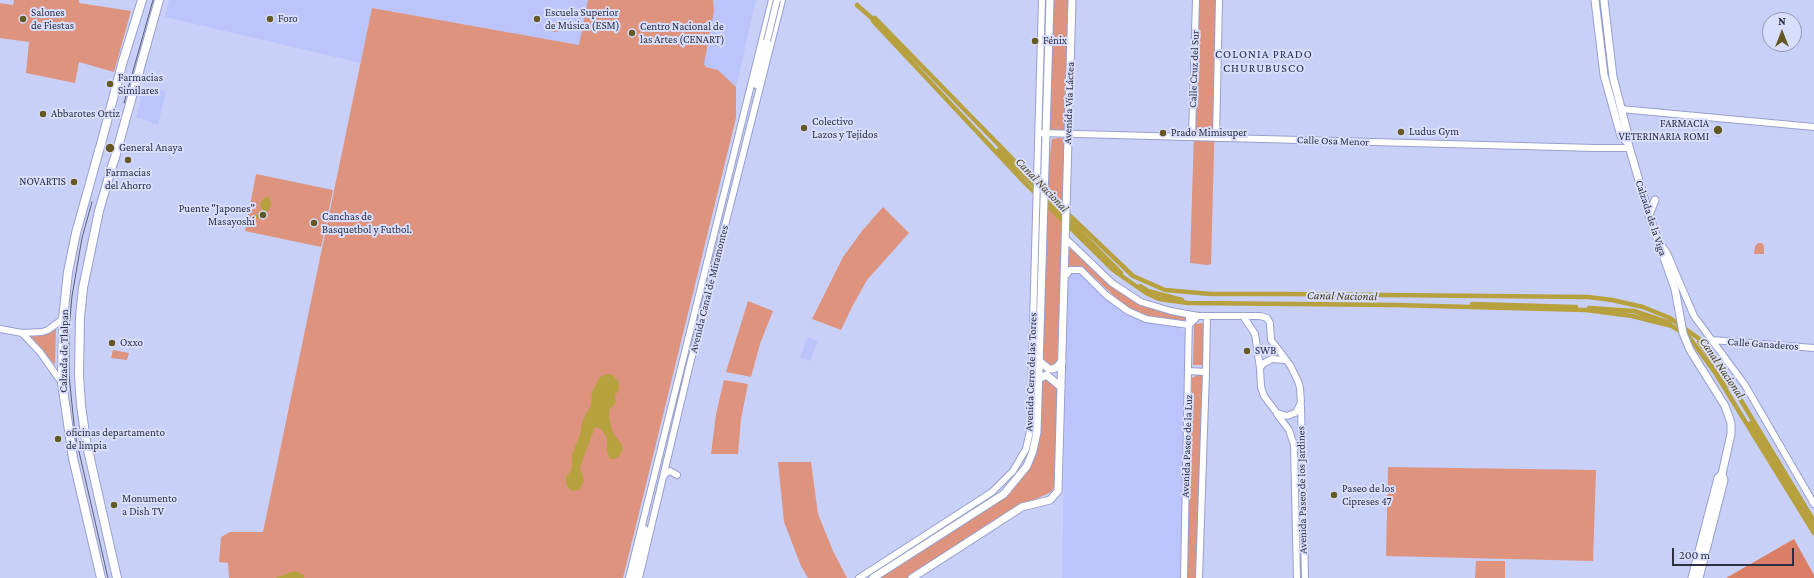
<!DOCTYPE html>
<html>
<head>
<meta charset="utf-8">
<style>
	body { margin:0 }
	#map { position:relative; width:1814px; height:578px; overflow:hidden; background:#c9d0f7; font-family:"Crimson Pro",serif }
	canvas { display:block }
	.north { position:absolute; left:1762px; top:12px; width:40px; height:40px; box-sizing:border-box; background:#d8defb; border:1px solid #9398b1; border-radius:50%; rotate:0deg; font-size:11px; font-weight:700; line-height:16px; text-align:center; color:#2c3042 }
	.north::after { content:''; display:block; margin:auto; width:14px; height:18px; background:#645925; clip-path:polygon(50% 0,100% 100%,50% 72%,0 100%) }
	.scale { position:absolute; left:1672px; top:548px; width:122px; height:18px; box-sizing:border-box; border:2px solid #2c3042; border-top:0; padding-left:5px; font-size:12px; line-height:14px; white-space:nowrap; color:#2c3042; -webkit-text-stroke:3px #d8defb; paint-order:stroke }
</style>
</head>
<body>
<div id="map">
<canvas width="1814" height="578"></canvas>
<div class="north">N</div>
<div class="scale">200 m</div>
</div>
<script>
const context = document.querySelector('canvas').getContext('2d');
context.lineJoin = 'round';
function fill(path, color) { context.fillStyle = color; context.fill(path, 'evenodd'); }
const poly = rows => new Path2D(rows.map(r => 'M' + r).join(''));
function stroke(path, color, width, dash) { context.strokeStyle = color; context.lineWidth = width; context.lineCap = dash ? 'butt' : 'round'; context.setLineDash(dash || []); context.stroke(path); }
function label(font, color, halo, rows, align = 'center') {
  context.font = font + ' "Crimson Pro",serif'; context.lineWidth = 4; context.setLineDash([]); context.textBaseline = 'middle'; context.strokeStyle = halo; context.fillStyle = color; for (const [text, x, y, turn = 0] of rows) {
    context.save(); context.translate(x, y); context.rotate((+turn || 0) * Math.PI / 180); context.textAlign = isNaN(turn) ? turn : align; if (halo) context.strokeText(text, 0, 0); context.fillText(text, 0, 0); context.restore();
  }
}
fill(poly([
	[169,0,756,0,736,87,718,70,372,8,361,63,165,17],
	[144,87,166,91,158,125,136,117],
	[1716,122,1722,123,1721,137,1715,137],
	[1071,272,1079,272,1101,293,1127,313,1145,321,1175,325,1181,329,1186,333,1180,578,1062,578,1067,277],
	[807,337,818,341,810,361,800,358]
]), '#bbc5fc');
fill(poly([
	[14,0,79,0,79,3,131,11,114,72,79,62,75,83,26,73,29,42,0,38,0,3,13,5],
	[588,0,713,0,714,11,704,64,706,67,718,70,736,87,736,118,623,578,229,578,228,563,219,562,221,537,230,532,263,532,372,8,579,45],
	[1052,0,1070,0,1068,131,1049,131],
	[1198,0,1218,0,1211,264,1207,265,1190,263],
	'550 27a5 5 0 1 1 10 0a5 5 0 1 1-10 0Z',
	[1059,138,1066,139,1057,364,1051,367,1042,357,1048,171,1052,139],
	[256,174,333,190,321,247,245,231],
	[883,207,909,233,867,280,853,305,841,330,812,319,843,257,862,231],
	[1758,243,1762,243,1764,246,1764,254,1754,254,1755,246],
	[1067,244,1113,286,1141,303,1188,317,1187,323,1156,319,1128,309,1083,267,1074,267,1066,270],
	[748,301,773,311,760,344,751,377,726,372],
	[1205,323,1204,365,1193,365,1194,324],
	[56,328,55,365,30,335,41,335],
	[113,350,129,353,127,360,111,358],
	[1199,374,1203,376,1198,578,1186,578,1192,378],
	[1047,379,1059,388,1055,486,1051,492,1023,505,910,578,879,578,991,507,1024,476,1030,468,1041,383,1043,380],
	[724,380,748,384,741,419,738,454,711,454,716,414],
	[778,462,811,462,818,514,833,551,847,578,808,578,801,566,784,522],
	[1388,467,1596,470,1593,561,1386,556],
	[1476,561,1505,561,1505,578,1475,578]
]), '#dd937e');
fill(poly([
	[1794,539,1814,575,1814,578,1726,578]
]), '#da7f65');
fill(poly([
	[269,196,271,205,266,214,257,219,255,216,262,209,260,204,263,199],
	[611,374,618,380,619,389,615,396,616,402,609,410,609,418,613,433,622,445,622,451,619,456,614,459,610,459,607,450,607,437,601,429,595,427,580,467,584,481,579,490,571,491,566,484,566,477,572,469,572,454,580,435,582,422,591,405,592,392,599,378,604,375],
	[294,571,304,575,304,578,275,578]
]), '#b7a13f');
stroke(poly([
	[857,5,875,21],
	[999,150,1121,273],
	[1038,185,875,18,873,21,1024,182,1113,270,1146,293,1159,299,1188,303,1395,305,1586,310,1632,316,1672,326,1689,337,1716,374,1814,533],
	[1044,191,1133,276,1165,290,1211,294,1285,294,1588,297,1612,300,1643,307,1670,318,1705,343,1722,369,1814,521],
	[1140,286,1148,291,1182,300],
	[1472,304,1576,307],
	[1589,308,1634,311,1670,323],
	[1699,342,1729,386],
	[1751,423,1814,528]
]), '#b7a13f', 4.5);
const secondary = poly([
	[756,85,767,42],
	[1621,109,1814,127],
	[1041,133,1595,148,1629,148],
	[1192,137,1196,0],
	[1216,138,1219,0],
	[1065,238,1112,283,1141,302,1171,311,1198,316,1260,316,1267,318,1270,323,1271,340,1290,365,1298,381,1300,388,1301,402,1297,411,1295,413,1287,416,1277,413,1264,396,1261,387,1260,368,1264,363,1272,359,1285,360],
	[1660,243,1667,253,1694,316,1745,385,1814,504],
	[1064,278,1070,270,1081,270,1106,295,1128,311,1146,319,1189,325,1198,316],
	[1243,316,1255,334,1260,368],
	[0,329,22,333,42,332,48,330,63,319],
	[22,333,40,352,62,383],
	[1712,340,1814,348],
	[1189,371,1206,372],
	[1301,406,1305,578],
	[1277,414,1289,430,1294,445,1297,578],
	[663,477,666,473,670,471,677,475],
	[629,578,772,0],
	[634,578,645,529],
	[639,578,689,368,782,0],
	[859,578,992,492,1013,471,1026,449,1030,431,1042,0],
	[1184,578,1189,315],
	[1199,578,1206,372,1207,316]
]);
const primary = poly([
	[1595,0,1604,75,1621,136,1628,143],
	[1604,0,1613,77,1628,135,1628,143,1649,215,1675,289,1683,333,1690,350,1725,406,1731,423,1731,434,1722,474,1724,480,1699,578],
	[1649,215,1655,200],
	[1039,361,1049,369,1053,369,1057,367,1062,361],
	[1039,379,1046,375,1049,377,1061,387],
	[873,578,1004,494,1027,466,1033,451,1037,432,1050,0],
	[912,578,1022,507,1050,500,1058,491,1072,0],
	[1692,578,1718,478,1722,474]
]);
const highway = poly([
	[101,144,123,61,142,0],
	[100,147,76,233,68,272,63,319,62,383,73,458,101,578],
	[114,161,159,0],
	[113,163,99,211,83,288,80,317,79,375,81,405,86,441,117,578]
]);
stroke(secondary, '#979fcd', 8);
stroke(primary, '#979fcd', 9);
stroke(highway, '#979fcd', 10);
stroke(secondary, '#fff', 6);
stroke(primary, '#fff', 7);
stroke(highway, '#fff', 8);
stroke(poly([
	[124,103,153,0],
	[92,202,82,238,72,296,69,329,69,375,75,434,108,578]
]), '#595e76', 1);
const secondaryBridge = poly([
	[767,41,777,0]
]);
stroke(secondaryBridge, '#979fcd', 8, []);
stroke(secondaryBridge, '#fff', 6);
for (const [x, y, r, color] of [
	[23,19,4,"#645925"],
	[270,19,4,"#645925"],
	[537,19,4,"#645925"],
	[632,33,4,"#645925"],
	[1035,41,4,"#645925"],
	[110,84,4,"#645925"],
	[43,114,4,"#645925"],
	[804,128,4,"#645925"],
	[1718,130,5,"#645925"],
	[1401,132,4,"#645925"],
	[1163,133,4,"#645925"],
	[110,148,5,"#645925"],
	[128,160,4,"#645925"],
	[74,182,4,"#645925"],
	[263,215,4,"#645925"],
	[314,223,4,"#645925"],
	[112,343,4,"#645925"],
	[1247,351,4,"#645925"],
	[58,439,4,"#645925"],
	[1334,495,4,"#645925"],
	[114,505,4,"#645925"]
]) { const dot = new Path2D(); dot.arc(x, y, r, 0, 2 * Math.PI); context.fillStyle = color; context.fill(dot); stroke(dot, '#d8defb', 1.5); }
label('11px', '#2c3042', '#d8defb', [
	["Salones",31,13],
	["de Fiestas",31,26],
	["Escuela Superior",545,13],
	["de Música (ESM)",545,26],
	["Foro",278,19],
	["Centro Nacional de",640,27],
	["las Artes (CENART)",640,40],
	["Fénix",1043,41],
	["Farmacias",118,78],
	["Similares",118,91],
	["Abbarotes Ortiz",51,114],
	["Colectivo",812,122],
	["Lazos y Tejidos",812,135],
	["FARMACIA",1709,124,"right"],
	["VETERINARIA ROMI",1709,137,"right"],
	["Ludus Gym",1409,132],
	["Prado Mimisuper",1171,133],
	["General Anaya",119,148],
	["Farmacias",128,173,"center"],
	["del Ahorro",128,186,"center"],
	["NOVARTIS",66,182,"right"],
	["Puente \"Japones\"",255,209,"right"],
	["Masayoshi",255,222,"right"],
	["Canchas de",322,217],
	["Basquetbol y Futbol.",322,230],
	["Oxxo",120,343],
	["SWB",1255,351],
	["oficinas departamento",66,433],
	["de limpia",66,446],
	["Paseo de los",1342,489],
	["Cipreses 47",1342,502],
	["Monumento",122,499],
	["a Dish TV",122,512]
], 'left');
label('11px', '#2c3042', '#d8defb', [
	["Calle Cruz del Sur",1194,69,-88],
	["Avenida Vía Láctea",1069,103,-88],
	["Calle Osa Menor",1333,141,2],
	["Calzada de la Viga",1651,218,72],
	["Avenida Canal de Miramontes",709,289,-76],
	["Calle Ganaderos",1763,344,4],
	["Calzada de Tlalpan",64,351,-89],
	["Avenida Cerro de las Torres",1031,372,-88],
	["Avenida Paseo de la Luz",1187,446,-88],
	["Avenida Paseo de los Jardines",1302,490,-91]
]);
context.letterSpacing = '1px';
label('12px', '#292e54', '#d8defb', [
	["COLONIA PRADO",1264,54],
	["CHURUBUSCO",1264,68]
]);
context.letterSpacing = '0px';
label('italic 12px', '#4c431a', '#d8defb', [
	["Canal Nacional",1042,185,46],
	["Canal Nacional",1342,296,1],
	["Canal Nacional",1722,368,56]
]);
</script>
</body>
</html>
